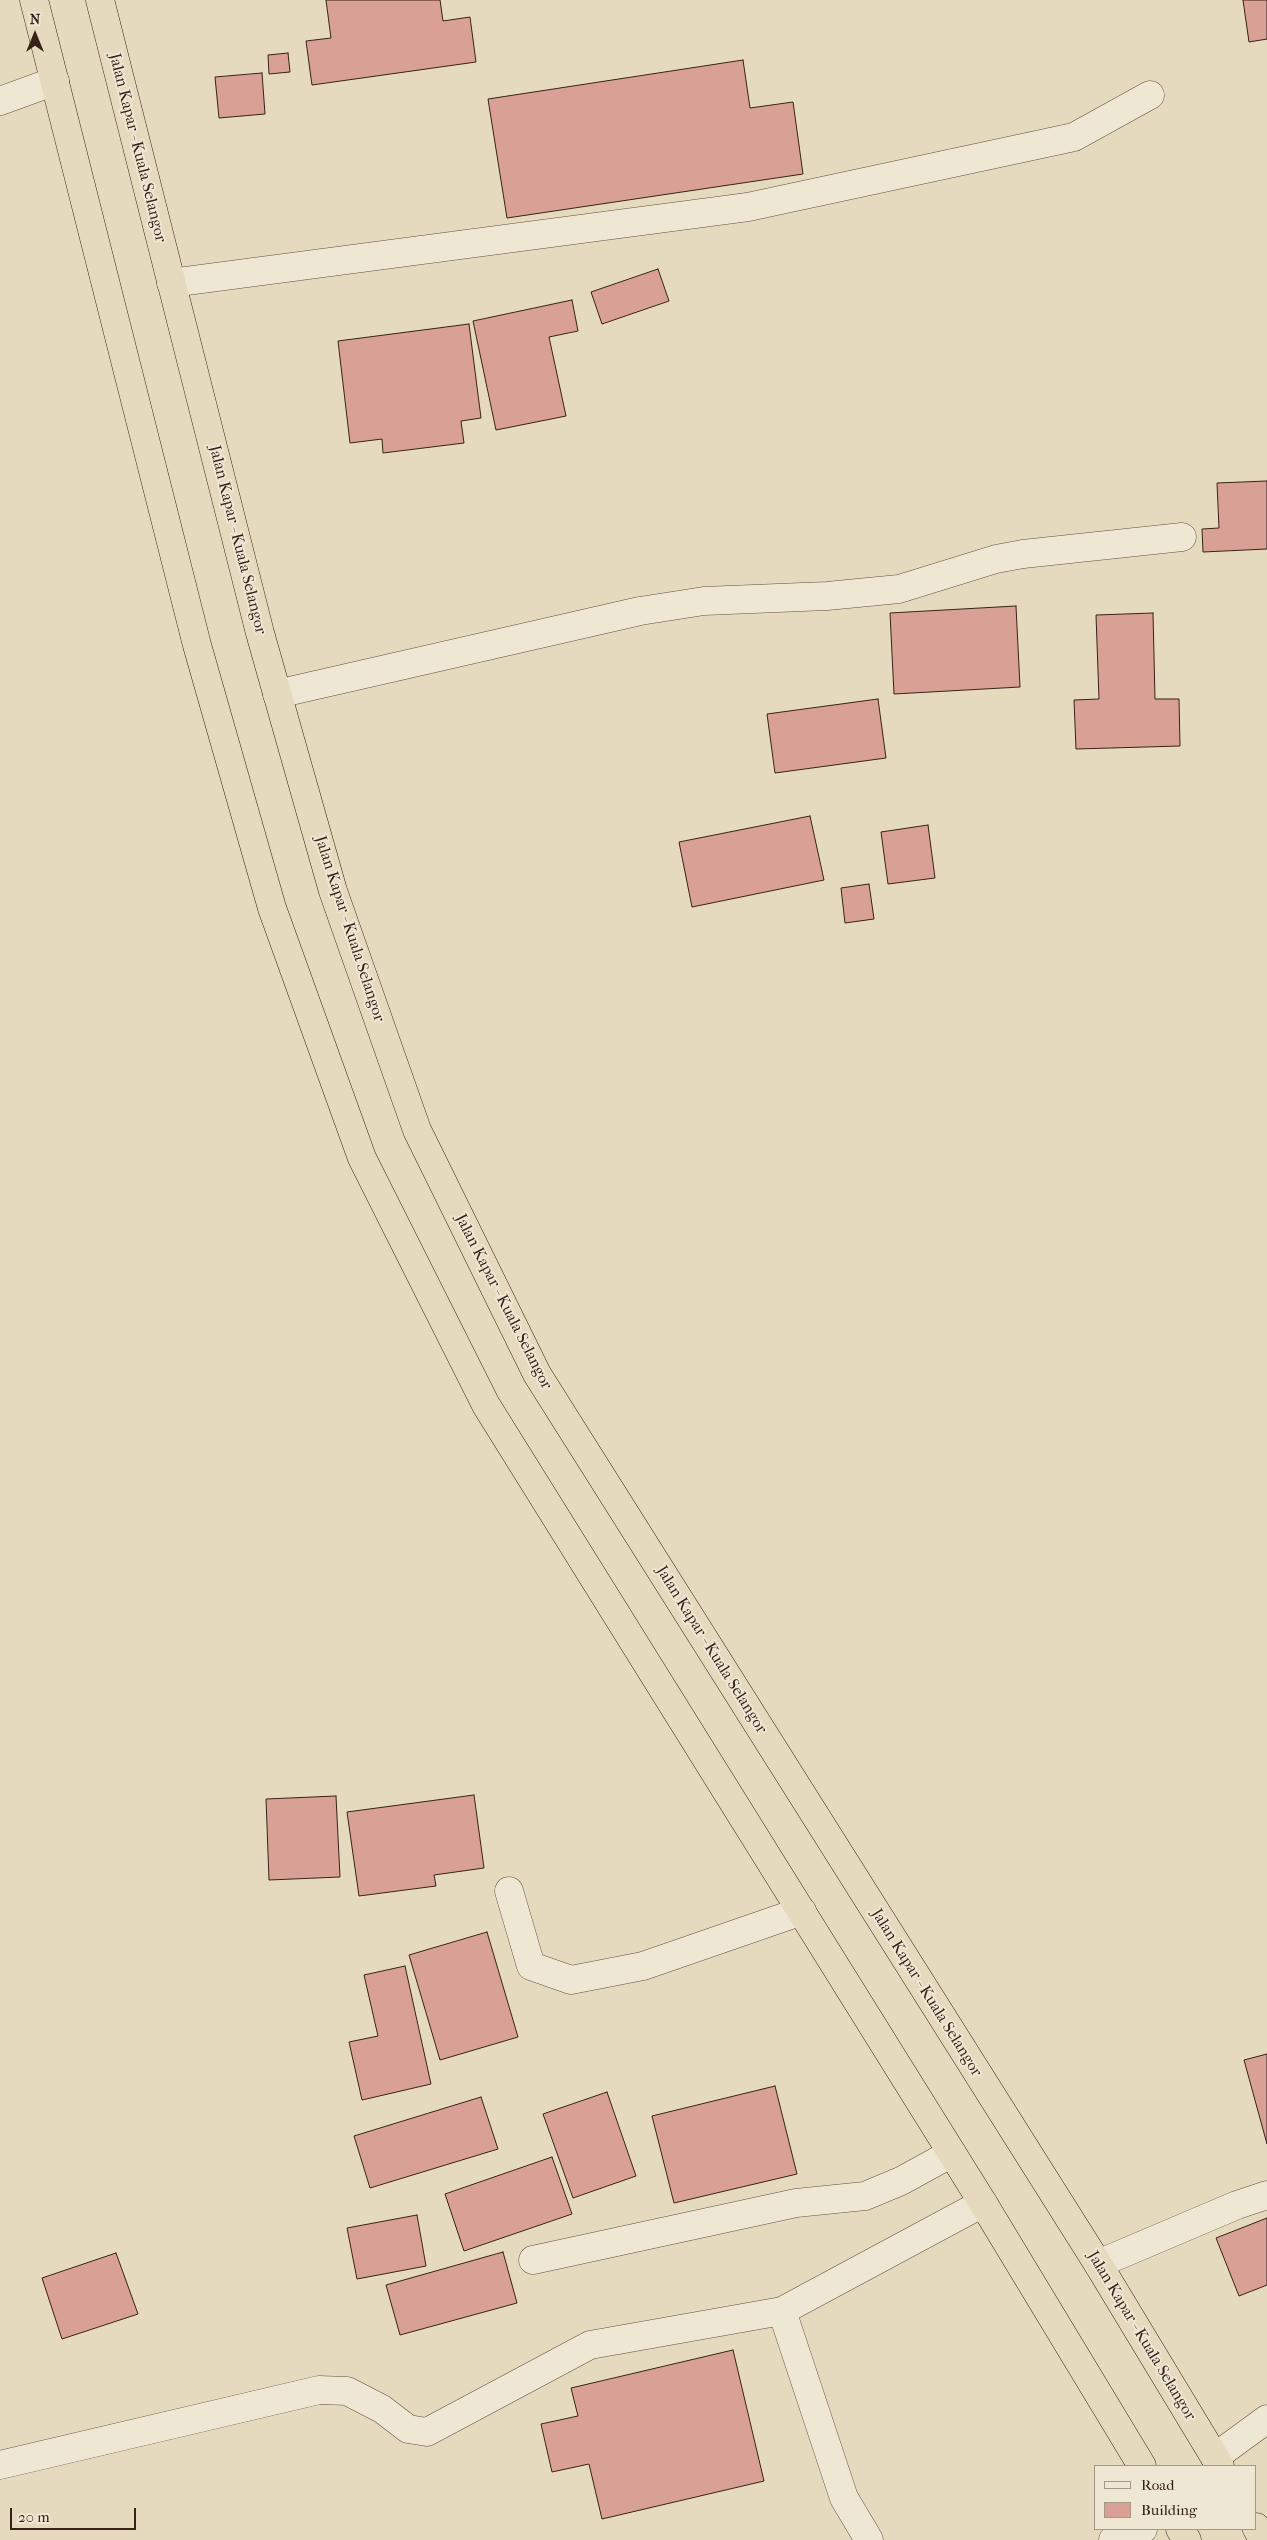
<!DOCTYPE html>
<html>
<head>
<meta charset="utf-8">
<style>
	body { margin:0 }
	#map { position:relative; width:1267px; height:2540px; overflow:hidden; background:#e5dabd; font-family:"IM FELL French Canon",serif }
	canvas { display:block }
	.legend { position:absolute; left:1094px; top:2465px; width:162px; height:65px; box-sizing:border-box; background:#eee7d4; border:1px solid #a59889; margin:0; padding:6px 9px; list-style:none; font-size:15px; color:#382118 }
	.legend li { display:flex; align-items:center; gap:10px; height:25px }
	.legend b { width:25px; border:1px solid #a59889 }
	.north { position:absolute; left:10px; top:10px; width:50px; height:50px; -webkit-text-stroke:4px #eee7d4; paint-order:stroke; rotate:0deg; font-size:14px; font-weight:700; line-height:20px; text-align:center; color:#382118 }
	.north::after { content:''; display:block; margin:auto; width:18px; height:22px; background:#382118; clip-path:polygon(50% 0,100% 100%,50% 72%,0 100%) }
	.scale { position:absolute; left:10px; top:2508px; width:126px; height:22px; box-sizing:border-box; border:2px solid #382118; border-top:0; padding-left:6px; font-size:15px; line-height:18px; white-space:nowrap; color:#382118; -webkit-text-stroke:4px #eee7d4; paint-order:stroke }
</style>
</head>
<body>
<div id="map">
<canvas width="1267" height="2540"></canvas>
<ul class="legend">
<li><b style="height:6px;background:#eee7d4"></b>Road</li>
<li><b style="height:14px;background:#d9a195"></b>Building</li>
</ul>
<div class="north">N</div>
<div class="scale">20 m</div>
</div>
<script>
const context = document.querySelector('canvas').getContext('2d');
context.lineJoin = 'round';
function fill(path, color) { context.fillStyle = color; context.fill(path, 'evenodd'); }
const poly = rows => new Path2D(rows.map(r => 'M' + r).join(''));
function stroke(path, color, width, dash) { context.strokeStyle = color; context.lineWidth = width; context.lineCap = dash ? 'butt' : 'round'; context.setLineDash(dash || []); context.stroke(path); }
function label(font, color, halo, rows, align = 'center') {
  context.font = font + ' "IM FELL French Canon",serif'; context.lineWidth = 4; context.setLineDash([]); context.textBaseline = 'middle'; context.strokeStyle = halo; context.fillStyle = color; for (const [text, x, y, turn = 0] of rows) {
    context.save(); context.translate(x, y); context.rotate((+turn || 0) * Math.PI / 180); context.textAlign = isNaN(turn) ? turn : align; if (halo) context.strokeText(text, 0, 0); context.fillText(text, 0, 0); context.restore();
  }
}
const building = poly([
	[326,0,440,0,443,21,470,17,476,62,312,85,306,41,331,38,326,0],
	[1243,0,1267,0,1267,39,1249,42,1243,0],
	[288,53,290,72,269,74,268,55,288,53],
	[743,60,750,108,793,102,803,174,507,218,488,99,743,60],
	[262,73,265,114,219,118,215,77,262,73],
	[658,269,669,301,602,324,591,292,658,269],
	[572,300,578,331,549,337,566,416,496,430,473,321,572,300],
	[469,324,481,418,461,421,464,443,383,453,382,439,350,443,338,341,469,324],
	[1267,481,1267,549,1203,552,1202,529,1219,528,1217,483,1267,481],
	[1016,606,1020,687,894,694,890,613,1016,606],
	[1153,613,1155,699,1179,699,1180,746,1076,749,1074,700,1099,699,1096,615,1153,613],
	[878,699,886,758,775,773,767,714,878,699],
	[810,816,824,880,692,907,679,842,810,816],
	[928,825,935,878,888,884,881,832,928,825],
	[869,884,874,919,845,923,841,888,869,884],
	[474,1795,484,1868,434,1875,436,1886,359,1896,347,1812,474,1795],
	[336,1796,340,1877,269,1880,266,1799,336,1796],
	[487,1932,518,2037,440,2060,409,1955,487,1932],
	[405,1966,431,2084,362,2100,349,2042,378,2036,364,1975,405,1966],
	[1267,2054,1267,2144,1244,2060,1267,2054],
	[775,2086,797,2174,674,2203,652,2116,775,2086],
	[607,2092,636,2176,573,2198,543,2114,607,2092],
	[481,2097,498,2149,370,2188,354,2136,481,2097],
	[552,2157,572,2214,464,2251,445,2194,552,2157],
	[417,2215,426,2266,357,2279,347,2228,417,2215],
	[1267,2218,1267,2285,1239,2296,1216,2238,1267,2218],
	[503,2252,517,2303,400,2335,386,2285,503,2252],
	[116,2253,138,2314,62,2339,42,2278,116,2253],
	[733,2350,764,2481,602,2519,589,2464,552,2472,541,2424,578,2416,571,2388,733,2350]
]);
fill(building, '#d9a195');
stroke(building, '#382118', 1);
const minor = poly([
	[0,101,55,81],
	[171,283,748,207,1074,137,1150,95],
	[277,694,640,611,704,601,827,596,899,589,996,559,1023,554,1182,537],
	[509,1891,531,1966,571,1980,643,1966,802,1911],
	[533,2260,796,2203,865,2196,901,2181,952,2153],
	[1098,2264,1237,2205,1267,2195],
	[782,2311,844,2498,869,2540],
	[1215,2457,1267,2419],
	[0,2465,319,2390,347,2391,382,2409,408,2429,427,2432,590,2345,782,2311,983,2203],
	[1113,2540,1143,2529]
]);
const highway = poly([
	[34,0,197,645,272,908,362,1158,486,1405,983,2203,1142,2466],
	[100,0,260,633,333,891,417,1130,537,1374,1098,2264,1220,2466],
	[1256,2527,1263,2540],
	[1180,2529,1187,2540]
]);
stroke(minor, '#634f41', 29);
stroke(highway, '#382118', 29);
stroke(minor, '#eee7d4', 28);
stroke(highway, '#e5dabd', 28);
label('16px', '#382118', '#eee7d4', [
	["Jalan Kapar - Kuala Selangor",137,148,76],
	["Jalan Kapar - Kuala Selangor",237,540,76],
	["Jalan Kapar - Kuala Selangor",349,929,72],
	["Jalan Kapar - Kuala Selangor",503,1302,63],
	["Jalan Kapar - Kuala Selangor",711,1650,58],
	["Jalan Kapar - Kuala Selangor",926,1993,58],
	["Jalan Kapar - Kuala Selangor",1141,2336,59]
]);
</script>
</body>
</html>
